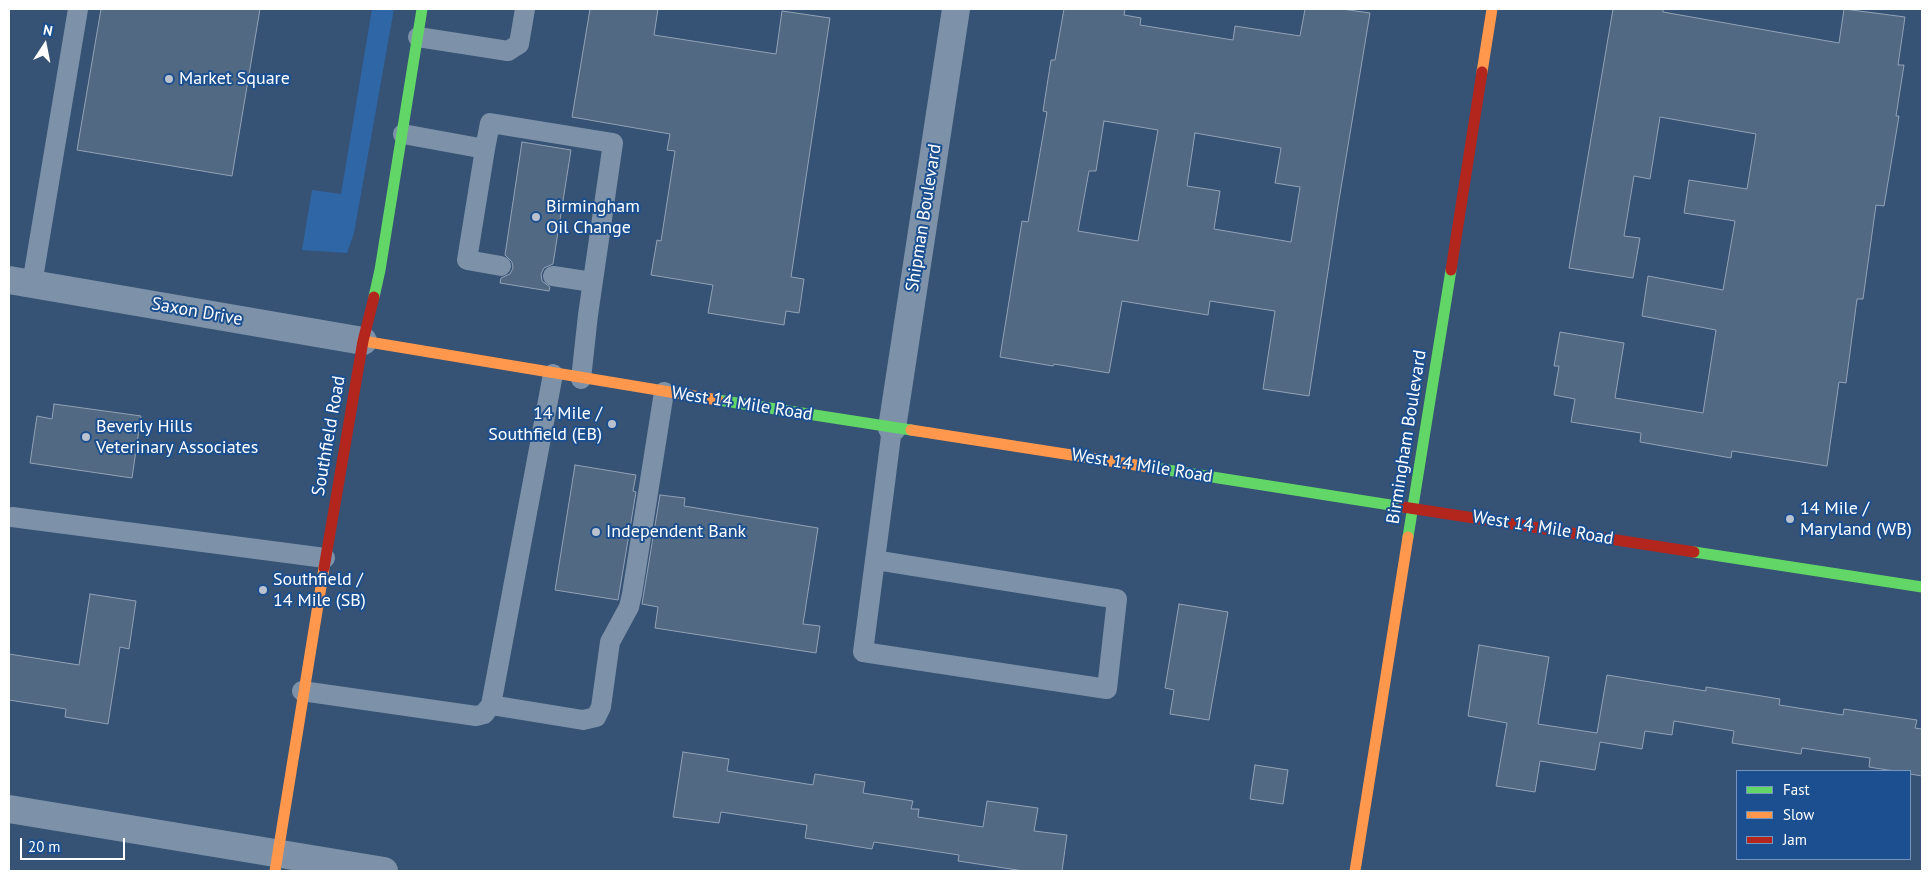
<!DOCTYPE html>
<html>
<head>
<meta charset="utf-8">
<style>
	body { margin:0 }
	#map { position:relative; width:1931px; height:880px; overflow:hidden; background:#365274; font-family:"PT Sans",sans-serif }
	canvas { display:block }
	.frame { position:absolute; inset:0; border:10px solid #fff; pointer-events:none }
	.legend { position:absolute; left:1736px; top:770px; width:175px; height:90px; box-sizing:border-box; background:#1b4f8f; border:1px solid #7695bc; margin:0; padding:6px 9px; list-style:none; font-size:15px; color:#fff }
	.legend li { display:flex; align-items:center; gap:10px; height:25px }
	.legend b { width:25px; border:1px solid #7695bc }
	.north { position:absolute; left:20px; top:20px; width:50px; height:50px; -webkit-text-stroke:4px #1b4f8f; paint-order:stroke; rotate:11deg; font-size:14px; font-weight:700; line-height:20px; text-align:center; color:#fff }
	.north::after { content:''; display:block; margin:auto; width:18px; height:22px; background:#fff; clip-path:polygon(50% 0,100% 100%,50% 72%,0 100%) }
	.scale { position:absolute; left:20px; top:838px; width:105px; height:22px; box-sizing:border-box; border:2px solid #fff; border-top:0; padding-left:6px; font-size:15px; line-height:18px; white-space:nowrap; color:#fff; -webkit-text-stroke:4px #1b4f8f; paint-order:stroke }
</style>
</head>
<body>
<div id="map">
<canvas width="1931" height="880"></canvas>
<div class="frame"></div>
<ul class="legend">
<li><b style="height:6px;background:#63d668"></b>Fast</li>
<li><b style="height:6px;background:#ff974d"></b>Slow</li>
<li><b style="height:6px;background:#b3261e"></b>Jam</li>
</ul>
<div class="north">N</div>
<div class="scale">20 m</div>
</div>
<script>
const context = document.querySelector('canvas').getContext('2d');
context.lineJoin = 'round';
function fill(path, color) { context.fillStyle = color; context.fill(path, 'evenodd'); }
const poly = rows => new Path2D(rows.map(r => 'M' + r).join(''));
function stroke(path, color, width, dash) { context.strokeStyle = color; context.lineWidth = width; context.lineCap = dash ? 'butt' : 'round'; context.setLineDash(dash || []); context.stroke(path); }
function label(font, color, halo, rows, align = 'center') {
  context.font = font + ' "PT Sans",sans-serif'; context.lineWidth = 4; context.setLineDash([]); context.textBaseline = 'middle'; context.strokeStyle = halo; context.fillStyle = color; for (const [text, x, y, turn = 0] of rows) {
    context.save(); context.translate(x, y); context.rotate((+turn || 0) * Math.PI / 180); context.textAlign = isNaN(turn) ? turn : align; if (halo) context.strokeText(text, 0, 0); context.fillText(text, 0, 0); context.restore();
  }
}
fill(poly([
	[372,9,394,9,354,233,347,253,302,250,312,190,341,194]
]), '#2f66a5');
const building = poly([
	[101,9,260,9,232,176,77,150,101,9],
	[590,9,658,9,654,35,776,54,782,11,830,18,791,277,804,279,799,313,786,311,784,325,708,313,713,285,651,275,657,240,661,241,675,151,667,150,670,134,572,117,590,9],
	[1064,9,1125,9,1124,15,1141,18,1140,25,1233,40,1235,26,1300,36,1305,9,1342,9,1370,13,1338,206,1309,396,1263,389,1275,311,1210,301,1208,315,1122,301,1109,373,1054,364,1053,366,1000,357,1022,221,1028,222,1047,112,1043,111,1051,60,1055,60,1064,9],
	[1104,121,1158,130,1138,241,1078,231,1089,171,1096,171,1104,121],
	[1195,133,1281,148,1275,183,1300,187,1291,242,1214,229,1220,191,1187,186,1195,133],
	[1613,9,1663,9,1663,12,1839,43,1844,9,1905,17,1898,65,1904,65,1896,116,1899,116,1884,206,1876,205,1863,299,1857,299,1846,383,1839,382,1827,466,1732,451,1731,458,1640,442,1641,433,1571,422,1575,399,1554,395,1559,366,1554,366,1560,332,1624,343,1615,398,1703,413,1716,330,1642,316,1648,276,1723,290,1735,221,1684,213,1689,180,1747,189,1756,134,1660,117,1650,179,1634,176,1624,236,1640,238,1633,278,1569,268,1613,9],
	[522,142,571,150,553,264,544,268,541,274,542,281,550,287,549,291,500,283,501,278,510,274,513,268,512,262,505,255,522,142],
	[54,404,141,416,132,478,30,463,37,416,52,419,54,404],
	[575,465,636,475,633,491,636,492,618,600,555,590,575,465],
	[660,495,685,498,684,506,818,528,803,624,820,626,816,653,655,628,658,607,642,604,660,495],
	[90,594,136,601,129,649,120,647,108,724,65,717,66,709,9,700,9,654,79,665,90,594],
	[1179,604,1228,612,1209,720,1170,714,1174,690,1165,688,1179,604],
	[1479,645,1549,657,1538,724,1597,733,1607,675,1706,691,1706,687,1780,699,1779,705,1843,715,1844,709,1917,720,1915,728,1922,729,1922,776,1910,774,1910,771,1894,771,1869,767,1870,758,1802,748,1801,754,1732,743,1734,731,1674,721,1672,735,1645,731,1642,749,1600,742,1595,770,1540,761,1535,792,1496,786,1507,723,1468,716,1479,645],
	[683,752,729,759,727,771,813,785,815,774,865,782,863,793,913,801,911,809,919,809,918,817,983,827,987,801,1038,808,1034,831,1067,835,1062,871,1024,871,958,861,959,855,874,842,872,849,805,838,807,825,721,812,719,823,673,817,683,752],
	[1255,765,1288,770,1283,804,1250,799,1255,765]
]);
fill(building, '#526984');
stroke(building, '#92a2b6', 1);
stroke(poly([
	[418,37,508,51,519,44,525,9],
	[403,134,485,149,490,123,613,143,588,315,581,379],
	[485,149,467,260,501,266],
	[553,276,592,282],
	[32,284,78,9],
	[12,517,325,558],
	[875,560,1117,599,1107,689,863,652,884,491,892,428],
	[302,691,476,716,484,714,491,705,553,374],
	[491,705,583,720,596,717,601,707,610,642,629,607,632,594,664,392]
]), '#7d92a8', 20);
stroke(poly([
	[9,280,363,341],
	[892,428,956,9],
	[9,809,384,871]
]), '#7d92a8', 28);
stroke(poly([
	[374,297,380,270,422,9],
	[718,400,911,430],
	[1155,468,1403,507],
	[1408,537,1451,270],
	[1694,552,1922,587]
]), '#63d668', 11);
stroke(poly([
	[1482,72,1492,9],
	[363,341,718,400],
	[911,430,1155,468],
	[275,871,324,568],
	[1355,871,1408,537]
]), '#ff974d', 11);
stroke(poly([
	[1451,270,1482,72],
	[1403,507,1694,552],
	[324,568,363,341,374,297]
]), '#b3261e', 11);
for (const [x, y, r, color] of [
	[169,79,5,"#b9c2ce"],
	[536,217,5,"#b9c2ce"],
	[612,424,5,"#b9c2ce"],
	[86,437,5,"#b9c2ce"],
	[1790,519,5,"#b9c2ce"],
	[596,532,5,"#b9c2ce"],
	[263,590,5,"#b9c2ce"]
]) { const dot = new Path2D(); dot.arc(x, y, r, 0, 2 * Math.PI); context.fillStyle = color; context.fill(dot); stroke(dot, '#1b4f8f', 2); }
label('18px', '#fff', '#1b4f8f', [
	["Market Square",179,79],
	["Birmingham",546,207],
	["Oil Change",546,228],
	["14 Mile /",602,414,"right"],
	["Southfield (EB)",602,435,"right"],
	["Beverly Hills",96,427],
	["Veterinary Associates",96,448],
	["14 Mile /",1800,509],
	["Maryland (WB)",1800,530],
	["Independent Bank",606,532],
	["Southfield /",273,580],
	["14 Mile (SB)",273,601]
], 'left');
label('18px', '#fff', '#1b4f8f', [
	["Shipman Boulevard",924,218,-81],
	["Saxon Drive",197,312,10],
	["West 14 Mile Road",742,404,9],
	["Southfield Road",329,436,-80],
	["Birmingham Boulevard",1407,437,-81],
	["West 14 Mile Road",1142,466,9],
	["West 14 Mile Road",1543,528,9]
]);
</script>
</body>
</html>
